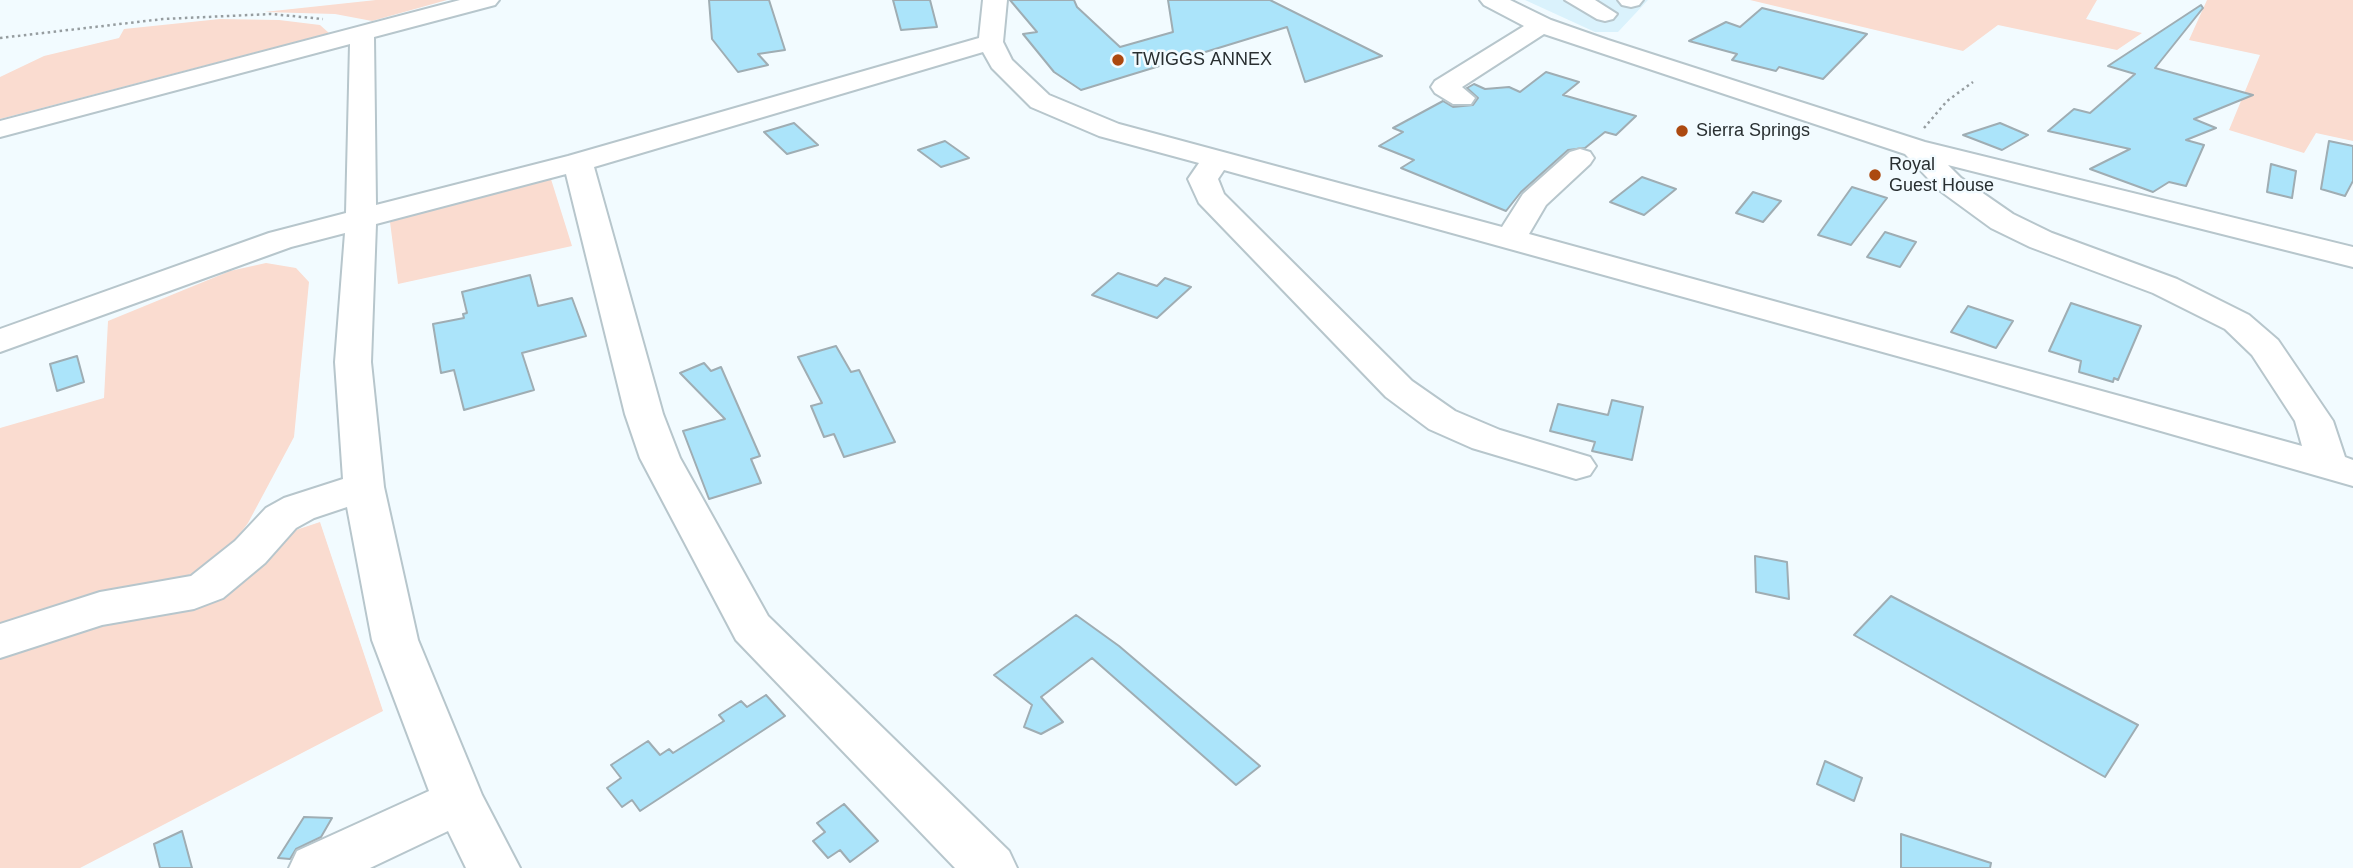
<!DOCTYPE html>
<html>
<head>
<meta charset="utf-8">
<style>
	body { margin:0 }
	canvas { display:block; background:#f2fbff }
</style>
</head>
<body>
<canvas width="2353" height="868"></canvas>
<script>
const context = document.querySelector('canvas').getContext('2d');
context.lineJoin = 'round';
function fill(path, color) { context.fillStyle = color; context.fill(path, 'evenodd'); }
const poly = rows => new Path2D(rows.map(r => 'M' + r).join(''));
function stroke(path, color, width, dash) { context.strokeStyle = color; context.lineWidth = width; context.lineCap = dash ? 'butt' : 'round'; context.setLineDash(dash || []); context.stroke(path); }
function label(font, color, halo, rows, align = 'center') {
  context.font = font + ' Arial,sans-serif'; context.lineWidth = 5; context.setLineDash([]); context.textBaseline = 'middle'; context.strokeStyle = halo; context.fillStyle = color; for (const [text, x, y, turn = 0] of rows) {
    context.save(); context.translate(x, y); context.rotate((+turn || 0) * Math.PI / 180); context.textAlign = isNaN(turn) ? turn : align; if (halo) context.strokeText(text, 0, 0); context.fillText(text, 0, 0); context.restore();
  }
}
fill(poly([
	[1525,0,1648,0,1618,32,1595,32]
]), '#daf2fc');
fill(poly([
	[376,0,447,0,372,21,335,14,264,12],
	[1750,0,2097,0,2086,19,2142,33,2117,50,1998,25,1963,51],
	[2207,0,2353,0,2353,141,2316,133,2304,153,2229,130,2260,55,2189,40],
	[220,19,279,20,320,25,329,33,0,119,0,77,44,56,119,38,124,29],
	[550,176,572,246,398,284,390,222],
	[266,263,296,268,309,282,294,437,248,523,218,563,161,586,91,594,0,625,0,428,104,398,108,321,230,271],
	[320,522,383,711,80,868,0,868,0,656,93,619,157,616,206,602,275,537]
]), '#fadcd0');
const building = poly([
	[709,0,769,0,785,50,758,54,768,65,738,72,712,39,709,0],
	[893,0,930,0,937,27,901,30,893,0],
	[1010,0,1074,0,1077,7,1120,47,1173,32,1168,0,1270,0,1382,56,1305,82,1287,27,1081,90,1054,72,1023,34,1037,32,1010,0],
	[2201,5,2203,8,2155,68,2253,95,2194,119,2216,128,2186,140,2204,145,2186,186,2169,182,2153,192,2090,169,2130,149,2048,131,2074,109,2090,113,2135,74,2108,66,2201,5],
	[1762,8,1867,34,1823,79,1779,67,1776,71,1732,60,1737,54,1689,41,1726,22,1740,27,1762,8],
	[1546,72,1579,82,1563,95,1636,116,1616,135,1605,132,1585,148,1568,150,1521,192,1506,211,1401,168,1414,160,1379,146,1403,132,1393,128,1443,101,1453,107,1473,105,1478,98,1467,88,1474,84,1485,89,1509,87,1520,92,1546,72],
	[794,123,818,145,787,154,764,132,794,123],
	[2000,123,2028,135,2002,150,1963,135,2000,123],
	[945,141,969,158,941,167,918,150,945,141],
	[2329,141,2353,146,2353,181,2345,196,2321,189,2329,141],
	[2271,164,2296,171,2292,198,2267,192,2271,164],
	[1642,177,1676,189,1644,215,1610,202,1642,177],
	[1852,187,1887,198,1851,245,1818,235,1852,187],
	[1753,192,1781,201,1763,222,1736,213,1753,192],
	[1885,232,1916,242,1900,267,1867,257,1885,232],
	[1118,273,1157,286,1165,278,1191,287,1157,318,1092,295,1118,273],
	[530,275,538,306,572,298,586,336,522,353,534,390,464,410,454,370,441,373,433,324,464,318,463,314,467,313,462,292,530,275],
	[2071,303,2141,326,2118,380,2114,378,2113,382,2079,372,2081,361,2049,351,2071,303],
	[1968,306,2013,321,1996,348,1951,332,1968,306],
	[836,346,851,372,859,370,895,442,844,457,834,434,824,437,811,406,822,403,798,357,836,346],
	[77,356,84,382,57,391,50,364,77,356],
	[704,363,711,371,721,367,760,456,751,459,761,483,709,499,683,431,725,419,680,373,704,363],
	[1612,400,1643,407,1632,460,1592,451,1595,442,1550,431,1558,404,1608,415,1612,400],
	[1755,556,1787,562,1789,599,1756,592,1755,556],
	[1891,596,2138,725,2105,777,1854,635,1891,596],
	[1076,615,1119,646,1260,766,1236,785,1092,658,1041,697,1063,722,1041,734,1024,727,1032,705,994,675,1076,615],
	[766,695,785,716,640,811,632,800,622,807,607,788,621,778,611,765,648,741,660,755,669,749,673,753,724,721,719,715,741,701,747,707,766,695],
	[1825,761,1862,778,1854,801,1817,784,1825,761],
	[844,804,878,841,850,862,840,850,828,858,813,841,825,832,817,823,844,804],
	[304,817,332,818,321,837,296,849,290,859,278,858,304,817],
	[182,831,192,868,160,868,154,844,182,831],
	[1901,834,1991,863,1990,868,1901,868,1901,834]
]);
fill(building, '#abe4fa');
stroke(building, '#9fadb3', 2);
const minor = poly([
	[460,0,499,0,495,5,374,37,376,205,568,156,979,38,983,0,1007,0,1003,42,1012,60,1049,95,1119,124,1502,227,1523,194,1570,152,1580,149,1590,152,1594,158,1590,164,1546,205,1529,234,2302,446,2295,421,2252,355,2225,329,2153,293,2030,247,1991,228,1939,190,1905,154,1544,34,1462,87,1475,98,1471,104,1453,104,1435,93,1431,87,1435,81,1524,26,1484,5,1480,0,1510,0,1551,20,1608,40,1925,142,2353,247,2353,267,1948,165,1961,178,2013,214,2052,233,2177,279,2249,315,2278,340,2333,421,2345,457,2353,460,2353,486,1937,367,1224,170,1218,179,1224,194,1412,381,1455,411,1500,430,1590,457,1596,466,1590,475,1576,479,1472,448,1429,429,1386,397,1199,203,1188,179,1199,163,1099,136,1031,107,992,68,983,52,594,167,663,414,680,458,768,616,1009,851,1017,868,955,868,736,640,640,458,625,414,566,174,376,224,371,362,384,487,418,640,482,795,520,868,466,868,448,831,370,868,289,868,297,851,429,791,372,640,347,507,314,518,296,528,265,563,223,598,194,609,102,625,0,658,0,624,100,592,191,576,235,541,266,508,284,498,343,479,335,362,345,233,291,247,0,352,0,329,269,233,346,213,350,44,0,137,0,121,460,0],
	[1565,0,1595,0,1617,14,1613,19,1605,21,1597,19,1565,0],
	[1618,0,1643,0,1639,5,1631,7,1622,5,1618,0]
]);
stroke(minor, '#b7c6cc', 4);
stroke(poly([
	[0,38,163,19,271,14,323,19],
	[1924,128,1947,101,1973,82]
]), '#969da0', 2.5, [2.5, 3.5]);
fill(minor, '#fff');
for (const [x, y, r, color] of [
	[1118,60,7,"#ac4910"],
	[1682,131,7,"#ac4910"],
	[1875,175,7,"#ac4910"]
]) { const dot = new Path2D(); dot.arc(x, y, r, 0, 2 * Math.PI); context.fillStyle = color; context.fill(dot); stroke(dot, '#f2fbff', 2.5); }
label('18px', '#292f31', '#f2fbff', [
	["TWIGGS ANNEX",1132,60],
	["Sierra Springs",1696,131],
	["Royal",1889,165],
	["Guest House",1889,186]
], 'left');
</script>
</body>
</html>
